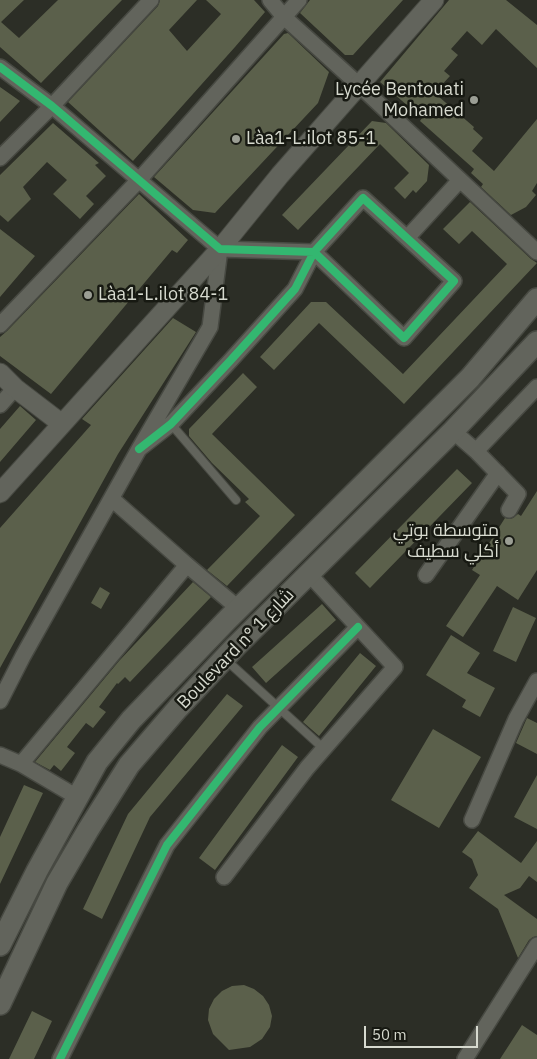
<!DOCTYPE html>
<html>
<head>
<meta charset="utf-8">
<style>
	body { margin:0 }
	#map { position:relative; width:537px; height:1059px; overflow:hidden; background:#2c2e26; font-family:"IBM Plex Sans",sans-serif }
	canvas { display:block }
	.scale { position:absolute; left:364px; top:1026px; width:114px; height:22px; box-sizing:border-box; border:2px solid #d7dacf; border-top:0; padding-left:6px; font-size:15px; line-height:18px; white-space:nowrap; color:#d7dacf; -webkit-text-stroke:4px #171912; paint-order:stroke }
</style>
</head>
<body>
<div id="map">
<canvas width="537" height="1059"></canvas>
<div class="scale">50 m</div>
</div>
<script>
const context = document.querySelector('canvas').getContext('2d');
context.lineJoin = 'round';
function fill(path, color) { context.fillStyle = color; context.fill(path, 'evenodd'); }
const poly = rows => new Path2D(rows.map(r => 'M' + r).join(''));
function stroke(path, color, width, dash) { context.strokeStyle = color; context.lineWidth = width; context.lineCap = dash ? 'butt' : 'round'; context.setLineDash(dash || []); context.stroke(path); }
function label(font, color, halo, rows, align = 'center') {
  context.font = font + ' "IBM Plex Sans",Cairo,sans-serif'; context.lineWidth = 5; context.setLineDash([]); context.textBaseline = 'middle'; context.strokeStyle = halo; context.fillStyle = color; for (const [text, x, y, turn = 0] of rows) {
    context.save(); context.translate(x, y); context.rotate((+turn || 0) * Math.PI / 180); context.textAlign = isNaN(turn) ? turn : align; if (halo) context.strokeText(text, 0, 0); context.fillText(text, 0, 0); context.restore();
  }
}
fill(poly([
	[0,0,24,0,1,22,19,38,58,0,122,0,41,83,0,47],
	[160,0,197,0,169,30,187,51,221,14,206,0,254,0,265,12,235,47,133,161,68,102,158,6],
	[310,0,403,0,353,55,345,55,300,13],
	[449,0,506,0,537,25,537,68,496,29,482,45,467,31,451,49,458,55,444,71,450,76,437,90,441,93,438,96,474,127,473,129,483,138,472,151,494,171,537,119,537,183,532,191,536,195,526,207,511,215,481,187,483,184,471,173,474,169,420,121,422,118,380,82],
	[288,33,329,72,318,103,215,213,193,210,154,177,284,34],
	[0,87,20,101,0,122],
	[372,121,386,123,429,165,427,181,416,193,413,190,405,199,394,188,409,173,380,144,298,230,282,215],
	[53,123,99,163,95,165,106,176,86,196,94,204,80,219,53,194,67,180,47,162,23,187,31,199,8,222,0,215,0,175],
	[139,194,188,240,177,253,172,250,51,394,0,356,0,337,7,331],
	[470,202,531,259,537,263,404,404,319,323,274,370,260,357,311,302,326,302,403,374,507,264,472,231,459,244,443,229],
	[0,229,35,256,0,297],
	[173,318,196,332,118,454,0,668,0,528,91,425,82,419],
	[243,373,257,387,212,434,295,515,227,586,207,570,260,516,245,502,249,499,212,463,189,436,189,429],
	[20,406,36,420,0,462,0,429],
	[457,469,472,483,370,588,355,573],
	[537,491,537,570,518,600,497,586,463,637,446,626,480,575,472,570,505,518,510,519,513,518,518,514,521,516],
	[193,582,211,597,130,682,125,677,118,684,117,683,99,707,106,712,93,728,86,723,67,747,75,753,61,771,54,765,50,770,35,762,119,661],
	[100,587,110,593,101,609,91,603],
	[322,604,336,620,266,683,252,667],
	[513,607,536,618,516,662,493,651],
	[451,635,480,653,467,673,495,688,480,717,462,707,466,700,426,675],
	[360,653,376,666,319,736,303,722],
	[227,694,243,706,150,817,102,919,83,909,128,814],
	[527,718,537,723,537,754,516,743],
	[433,729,481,757,439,828,391,800],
	[282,745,298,757,215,870,199,858],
	[537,775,537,829,514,817],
	[24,785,43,793,0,884,0,837],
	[478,831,521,863,537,841,537,882,529,876,520,888,504,895,537,919,537,936,533,937,529,940,518,958,498,909,469,888,478,875,472,859,462,852],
	[244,985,254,989,263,996,269,1005,272,1016,270,1027,262,1039,250,1047,229,1050,213,1034,208,1020,209,1009,214,999,222,991,232,986],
	[32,1011,52,1021,34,1059,9,1059],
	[522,1025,537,1035,537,1059,500,1059]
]), '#5b604b');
const service = poly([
	[171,424,236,500],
	[225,659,323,748]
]);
const minor = poly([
	[270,0,284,17,359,85,537,252],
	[0,67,52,106,220,249,314,252,404,338,454,281,363,198,314,252,295,289,230,361,171,424,139,449],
	[0,158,52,106,151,0],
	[407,238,460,180],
	[0,325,139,180,299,0],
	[0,405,15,388],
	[453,431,476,451],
	[509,510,518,494,476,451,537,387],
	[187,565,238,608],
	[426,575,498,473],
	[0,701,23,656,139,449,210,327,220,249],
	[0,755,21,764,187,565,112,499],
	[21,764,77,797],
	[472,820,516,719,537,681],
	[224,877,307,768,395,667,309,574],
	[60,1059,167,845,260,727,358,627],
	[465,1059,537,945]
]);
const tertiary = poly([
	[0,373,15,388,62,424],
	[0,493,145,332,220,249,280,175,434,0]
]);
const secondary = poly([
	[0,945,37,871,97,762,131,720,228,619,369,479,470,378,537,299],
	[0,1004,57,883,88,830,129,765,178,708,235,647,453,431,537,342]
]);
stroke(service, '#474942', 10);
stroke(minor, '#474942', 18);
stroke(tertiary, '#474942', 21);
stroke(secondary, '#474942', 24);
stroke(service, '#62645c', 8);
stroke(minor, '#62645c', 15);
stroke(tertiary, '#62645c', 19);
stroke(secondary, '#62645c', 21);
stroke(poly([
	[0,67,52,106,220,249,314,252,404,338,454,281,363,198,314,252,295,289,230,361,171,424,139,449],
	[60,1059,167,845,260,727,358,627]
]), '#33b770', 8);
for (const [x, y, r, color] of [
	[474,100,5,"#9b9e94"],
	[236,139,5,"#9b9e94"],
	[88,295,5,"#9b9e94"],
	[509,541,5,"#9b9e94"]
]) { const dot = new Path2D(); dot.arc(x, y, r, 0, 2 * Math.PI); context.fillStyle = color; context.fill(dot); stroke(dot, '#171912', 2); }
label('18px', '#d7dacf', '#171912', [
	["Lycée Bentouati",464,90],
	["Mohamed",464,111],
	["Làa1-L.ilot 85-1",246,139,"left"],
	["Làa1-L.ilot 84-1",98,295,"left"],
	["متوسطة بوتي",499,531],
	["أكلي سطيف",499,552]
], 'right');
label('18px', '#d7dacf', '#171912', [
	["Boulevard n° شارع 1",236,649,-46]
]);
</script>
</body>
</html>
